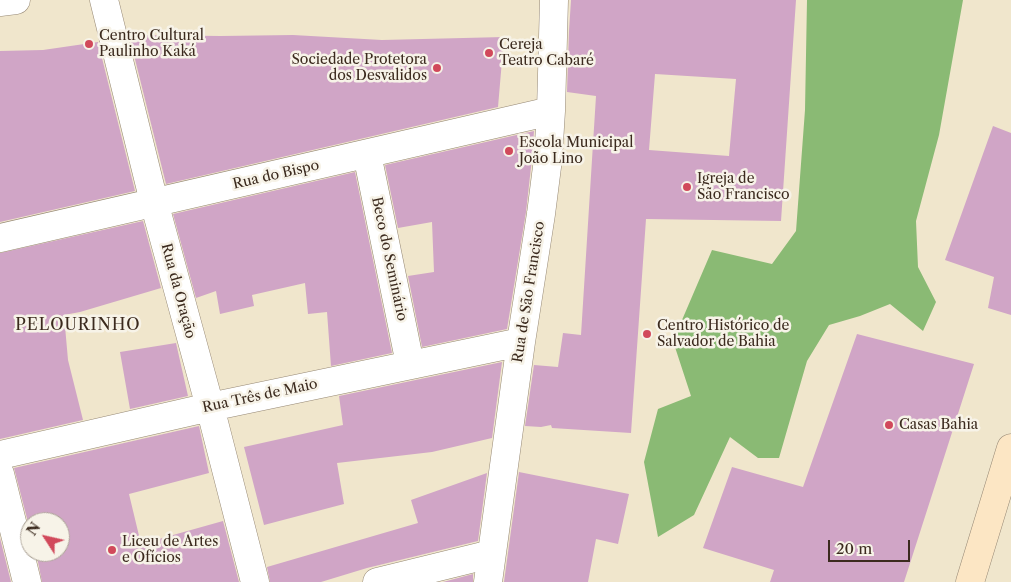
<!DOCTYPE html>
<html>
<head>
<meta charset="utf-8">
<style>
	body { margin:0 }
	#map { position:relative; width:1011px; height:582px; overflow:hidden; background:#f0e6cc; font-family:"Libre Caslon Text",serif }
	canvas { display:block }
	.north { position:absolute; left:20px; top:512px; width:50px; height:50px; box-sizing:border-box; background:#f7f3e8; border:1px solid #aca397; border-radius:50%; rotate:305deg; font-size:14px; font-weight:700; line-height:20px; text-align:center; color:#3b2a1e }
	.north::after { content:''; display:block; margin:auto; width:18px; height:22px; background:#d1495b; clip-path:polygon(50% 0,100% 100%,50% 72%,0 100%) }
	.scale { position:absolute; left:828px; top:540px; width:82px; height:22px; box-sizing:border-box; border:2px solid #3b2a1e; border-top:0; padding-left:6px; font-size:15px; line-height:18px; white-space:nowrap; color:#3b2a1e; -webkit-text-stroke:4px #f7f3e8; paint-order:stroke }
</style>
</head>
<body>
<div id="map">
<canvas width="1011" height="582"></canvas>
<div class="north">N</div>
<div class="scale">20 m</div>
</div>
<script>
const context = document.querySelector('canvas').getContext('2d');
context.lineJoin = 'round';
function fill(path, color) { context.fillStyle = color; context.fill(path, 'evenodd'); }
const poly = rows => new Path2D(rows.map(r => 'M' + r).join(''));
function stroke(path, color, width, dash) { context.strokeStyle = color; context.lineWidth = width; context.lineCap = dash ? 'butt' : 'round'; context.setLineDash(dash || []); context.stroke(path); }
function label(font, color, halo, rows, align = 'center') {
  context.font = font + ' "Libre Caslon Text",serif'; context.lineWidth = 5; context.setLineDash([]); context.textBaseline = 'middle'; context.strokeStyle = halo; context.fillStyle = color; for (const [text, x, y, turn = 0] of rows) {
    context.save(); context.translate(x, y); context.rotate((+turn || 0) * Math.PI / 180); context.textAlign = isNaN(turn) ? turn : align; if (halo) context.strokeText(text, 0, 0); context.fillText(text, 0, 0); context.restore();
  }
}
fill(poly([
	[807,0,963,0,939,135,916,221,918,267,936,302,923,331,890,304,860,316,829,325,807,361,779,458,758,458,730,437,694,515,658,537,644,462,658,409,691,396,673,341,712,250,772,264,796,231,805,110]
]), '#8aba74');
fill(poly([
	[571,0,796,0,781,221,646,219,631,433,552,428,551,425,541,427,525,426,534,365,558,367,563,333,581,335,596,96,567,92,569,31],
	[655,74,736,79,729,156,649,150],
	[129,35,221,36,293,35,382,40,504,37,498,107,166,184],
	[98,42,135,191,0,222,0,51,43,50],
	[993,126,1011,133,1011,315,988,308,994,277,945,260],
	[534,131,532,158,526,212,507,329,422,347,408,276,434,272,432,222,398,228,385,165],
	[355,172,392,353,331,366,327,312,308,314,305,283,252,295,254,306,220,314,216,291,196,298,173,214],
	[143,221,161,288,80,312,64,315,68,360,83,420,0,439,0,253],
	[857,334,974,364,904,582,770,582,774,570,703,548,732,467,803,487],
	[176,343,188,396,130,409,120,352],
	[502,362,492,438,432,452,337,463,344,504,264,525,244,447,343,425,339,396],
	[199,426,209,473,129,494,141,544,223,521,239,582,42,582,36,552,60,552,60,522,30,522,30,530,14,468],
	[519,472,629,494,618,544,596,539,588,582,504,582],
	[487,473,478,541,367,568,321,582,270,582,267,567,418,523,411,500],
	[0,538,11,582,0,582],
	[473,574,473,582,443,582]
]), '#d0a5c6');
const street = poly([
	[104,0,154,202,210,407,255,582],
	[0,2,16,0],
	[367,154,410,364],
	[0,238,551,111],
	[0,455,210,407,521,342],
	[0,474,27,582],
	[377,582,491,554],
	[488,582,521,342,541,214,548,159,551,111,554,0]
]);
const secondary = poly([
	[970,582,1011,448]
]);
stroke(street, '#968875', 29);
stroke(secondary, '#968875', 29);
stroke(street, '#fff', 28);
stroke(secondary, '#fce6c4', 28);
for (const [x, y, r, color] of [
	[89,44,5,"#d1495b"],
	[489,53,5,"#d1495b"],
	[437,68,5,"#d1495b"],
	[509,151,5,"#d1495b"],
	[687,187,5,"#d1495b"],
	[647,334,5,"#d1495b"],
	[889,425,5,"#d1495b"],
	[112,550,5,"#d1495b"]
]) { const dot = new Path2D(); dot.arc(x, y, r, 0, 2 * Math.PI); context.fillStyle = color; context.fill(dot); stroke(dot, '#f7f3e8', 2); }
label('14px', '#3b2a1e', '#f7f3e8', [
	["Centro Cultural",99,36],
	["Paulinho Kaká",99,52],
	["Cereja",499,45],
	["Teatro Cabaré",499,61],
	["Sociedade Protetora",427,60,"right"],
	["dos Desvalidos",427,76,"right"],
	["Escola Municipal",519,143],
	["João Lino",519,159],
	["Igreja de",697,179],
	["São Francisco",697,195],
	["Centro Histórico de",657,326],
	["Salvador de Bahia",657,342],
	["Casas Bahia",899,425],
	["Liceu de Artes",122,542],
	["e Ofícios",122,558]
], 'left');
label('14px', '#3b2a1e', '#f7f3e8', [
	["Rua do Bispo",276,175,-13],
	["Beco do Seminário",389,259,78],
	["Rua da Oração",178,291,75],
	["Rua de São Francisco",529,292,-81],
	["Rua Três de Maio",260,396,-12]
]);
context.letterSpacing = '1px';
label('16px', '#3b2a1e', '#f7f3e8', [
	["PELOURINHO",78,325]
]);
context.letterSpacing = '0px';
</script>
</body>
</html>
